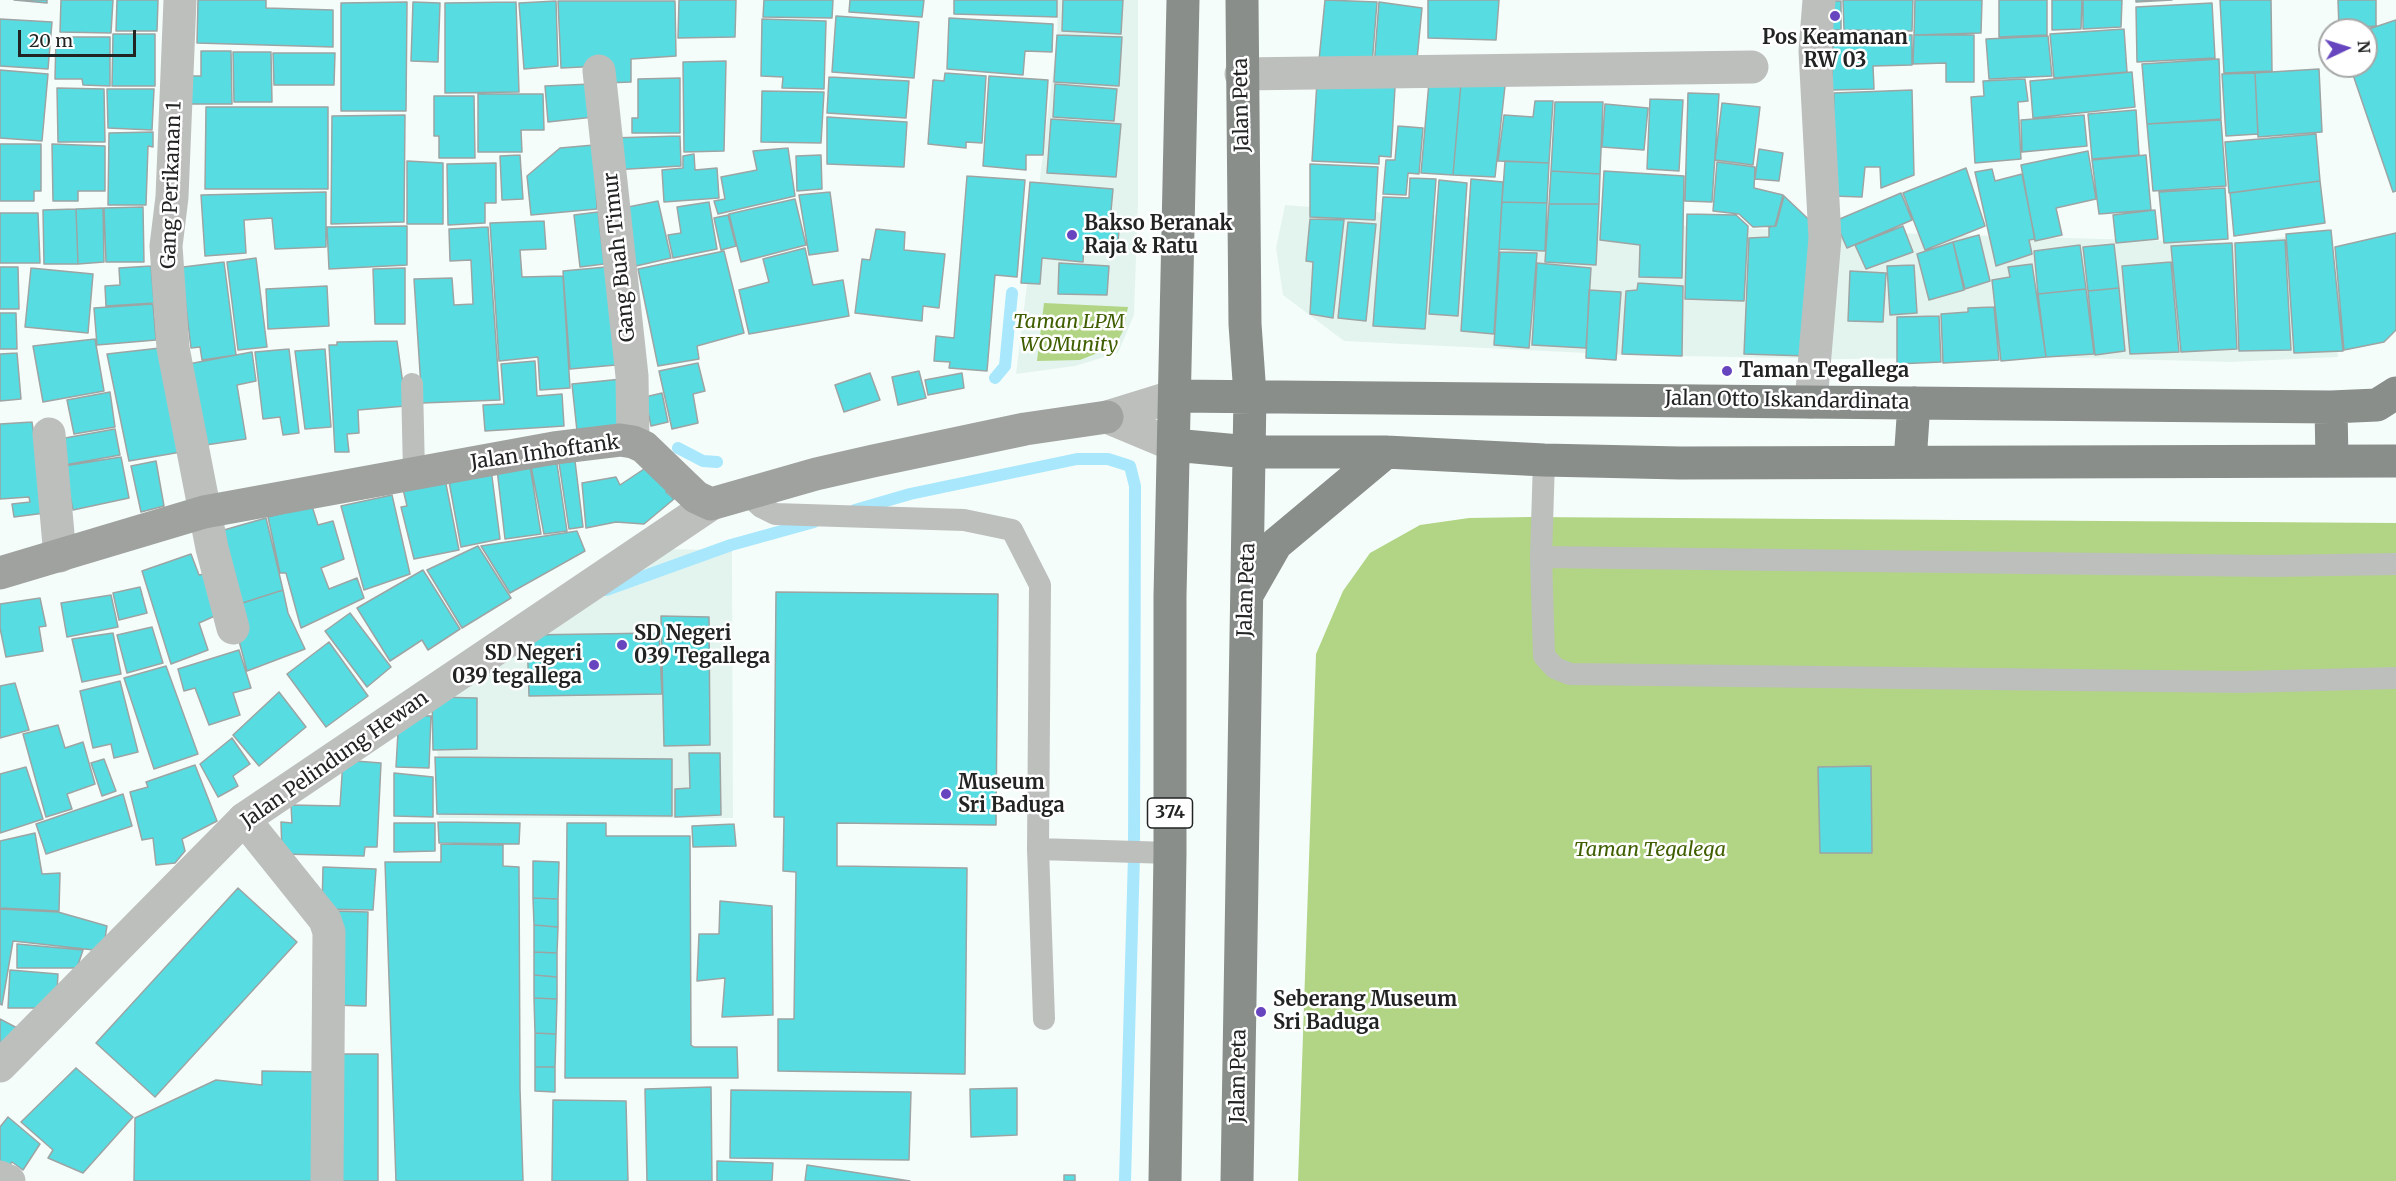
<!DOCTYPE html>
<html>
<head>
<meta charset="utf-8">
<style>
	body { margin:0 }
	#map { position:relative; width:2396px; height:1181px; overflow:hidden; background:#f5fdfa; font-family:Merriweather,serif }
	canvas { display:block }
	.north { position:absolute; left:2318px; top:18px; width:60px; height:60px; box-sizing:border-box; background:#fff; border:2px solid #a6a7a7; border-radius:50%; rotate:86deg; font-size:16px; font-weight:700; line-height:24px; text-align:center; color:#212423 }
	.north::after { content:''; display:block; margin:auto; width:21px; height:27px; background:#6645be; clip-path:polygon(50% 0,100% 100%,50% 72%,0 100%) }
	.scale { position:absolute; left:18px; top:30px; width:118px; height:27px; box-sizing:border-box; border:3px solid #212423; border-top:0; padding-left:8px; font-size:18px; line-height:21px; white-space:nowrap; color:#212423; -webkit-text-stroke:4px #fff; paint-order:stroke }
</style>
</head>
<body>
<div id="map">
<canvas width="2396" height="1181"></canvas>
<div class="north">N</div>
<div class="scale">20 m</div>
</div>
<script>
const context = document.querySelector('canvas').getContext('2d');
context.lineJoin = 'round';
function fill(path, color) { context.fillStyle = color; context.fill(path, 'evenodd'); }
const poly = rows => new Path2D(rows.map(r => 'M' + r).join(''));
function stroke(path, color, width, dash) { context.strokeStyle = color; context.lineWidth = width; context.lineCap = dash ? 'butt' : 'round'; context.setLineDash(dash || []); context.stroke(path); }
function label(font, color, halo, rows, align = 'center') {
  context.font = font + ' Merriweather,serif'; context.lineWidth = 5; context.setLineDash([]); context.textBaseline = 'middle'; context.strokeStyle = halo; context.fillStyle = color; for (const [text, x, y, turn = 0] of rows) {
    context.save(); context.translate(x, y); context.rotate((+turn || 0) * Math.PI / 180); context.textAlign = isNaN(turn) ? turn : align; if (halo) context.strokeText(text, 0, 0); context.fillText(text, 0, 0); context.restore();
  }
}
fill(poly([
	[1058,0,1138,0,1138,201,1134,315,1118,353,1075,366,1016,374,1057,39],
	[1285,205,1388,213,1785,230,2247,243,2327,230,2338,357,2231,362,2044,357,1840,359,1626,355,1344,341,1283,295,1276,248],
	[657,549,732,550,733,818,439,818,436,695]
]), '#e3f4ee');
fill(poly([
	[1044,303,1128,307,1123,331,1115,346,1080,360,1037,361],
	[1530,517,2396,523,2396,1181,1298,1181,1316,654,1343,591,1370,553,1420,525,1469,518]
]), '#b1d585');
stroke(poly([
	[995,378,1005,366,1012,293],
	[678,448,703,461,717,462],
	[855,510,910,494,1077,459,1108,459,1130,466,1135,486,1134,851],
	[606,590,731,545,814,522],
	[1125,1181,1134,855]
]), '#a8e7fc', 12);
const building = poly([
	[14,0,47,0,47,3,14,0],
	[61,0,113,0,111,33,60,32,61,0],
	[117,0,158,0,157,31,116,31,117,0],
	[198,0,266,0,266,8,333,10,333,47,197,43,198,0],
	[679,0,736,0,735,37,678,38,679,0],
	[764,0,833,0,832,18,763,17,764,0],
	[850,0,924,0,922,17,849,12,850,0],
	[954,0,1057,0,1057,17,954,14,954,0],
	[1063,0,1123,0,1121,34,1062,31,1063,0],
	[1325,0,1377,2,1372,65,1319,60,1325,0],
	[1428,0,1499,0,1496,40,1428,38,1428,0],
	[1843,0,1913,0,1912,31,1844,30,1843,0],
	[1915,0,1982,0,1981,33,1914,35,1915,0],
	[1999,0,2047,0,2047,35,1999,37,1999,0],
	[2052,0,2082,0,2081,29,2052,30,2052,0],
	[2083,0,2122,0,2121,27,2083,29,2083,0],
	[2136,0,2172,0,2136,2,2136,0],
	[2220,0,2271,0,2272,71,2224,73,2220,0],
	[2338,0,2376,0,2376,26,2339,29,2338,0],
	[556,1,558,66,524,69,519,3,556,1],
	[558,1,675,1,676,56,631,59,631,82,605,83,603,66,561,68,558,1],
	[1829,1,1841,1,1841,30,1830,30,1829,1],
	[407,2,406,111,341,111,341,3,407,2],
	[413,2,440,3,438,62,411,61,413,2],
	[516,2,519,92,445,93,445,3,516,2],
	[1379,2,1422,8,1416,70,1374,67,1379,2],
	[2212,3,2215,58,2137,62,2136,7,2212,3],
	[836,16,919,22,914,78,832,72,836,16],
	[949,18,1053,24,1052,52,1025,51,1023,75,947,69,949,18],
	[0,19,52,22,48,69,0,66,0,19],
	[762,19,826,21,824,89,782,88,783,77,761,76,762,19],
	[2396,20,2396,191,2393,192,2350,66,2366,66,2366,30,2396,20],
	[2124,29,2127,72,2054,78,2050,34,2124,29],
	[113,34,155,34,155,86,112,86,113,34],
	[1057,35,1122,37,1119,86,1054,82,1057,35],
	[1833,35,1912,35,1912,65,1873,66,1874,89,1832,90,1833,35],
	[1914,35,1974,35,1974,82,1946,82,1946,63,1913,64,1914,35],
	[2048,36,2052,76,1989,79,1986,39,2048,36],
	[56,37,110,37,110,86,83,85,82,79,55,79,56,37],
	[201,51,231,51,232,104,182,104,182,76,201,76,201,51],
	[233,52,271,52,272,102,234,102,233,52],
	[273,53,335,53,334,85,274,85,273,53],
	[2219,59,2221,119,2147,124,2142,64,2219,59],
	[726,61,724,151,684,152,683,62,726,61],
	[2319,69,2322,132,2258,137,2255,73,2319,69],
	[0,70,48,74,42,141,0,138,0,70],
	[2132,72,2135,107,2033,118,2030,81,2132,72],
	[945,73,986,76,982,143,966,142,966,148,928,144,933,80,944,81,945,73],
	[2255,73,2258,134,2226,136,2222,74,2255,73],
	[989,76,1048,80,1043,155,1026,155,1026,170,983,166,989,76],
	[829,77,909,81,906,118,827,113,829,77],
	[680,78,680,133,632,133,632,118,638,118,638,79,680,78],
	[2025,79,2028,101,2018,102,2021,159,1975,163,1971,97,1984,96,1983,81,2025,79],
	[1317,82,1395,87,1391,157,1379,156,1379,164,1312,161,1317,82],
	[1429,82,1461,83,1453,175,1421,173,1429,82],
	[1461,83,1505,86,1495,177,1453,175,1461,83],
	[592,84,594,117,548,122,545,86,592,84],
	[1055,84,1117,89,1114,121,1053,117,1055,84],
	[57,88,104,89,105,142,58,142,57,88],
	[107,89,154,89,152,130,108,128,107,89],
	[1912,90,1914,175,1881,188,1880,167,1865,167,1862,197,1832,196,1834,93,1912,90],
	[762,91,824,92,821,143,761,142,762,91],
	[1688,93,1719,94,1712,202,1685,201,1688,93],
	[478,94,543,94,544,130,521,130,522,152,478,152,478,94],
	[434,96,474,96,475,158,439,158,439,136,434,136,434,96],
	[1650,99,1683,100,1679,171,1647,169,1650,99],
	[1535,101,1553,101,1549,163,1498,161,1504,115,1533,117,1535,101],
	[1555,102,1603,102,1600,174,1551,171,1555,102],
	[1722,103,1760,107,1753,165,1715,160,1722,103],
	[1605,104,1648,108,1644,150,1602,147,1605,104],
	[206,107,328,107,328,189,205,189,206,107],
	[2136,110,2139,155,2092,159,2088,114,2136,110],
	[405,115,404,222,331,224,332,116,405,115],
	[2084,115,2087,146,2022,152,2021,120,2084,115],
	[827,117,907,122,904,167,827,164,827,117],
	[1051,119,1121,124,1116,177,1047,173,1051,119],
	[2221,120,2226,186,2153,191,2147,124,2221,120],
	[1398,126,1423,128,1419,174,1408,173,1406,195,1383,194,1386,160,1395,160,1398,126],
	[153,132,153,147,148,146,146,205,108,205,109,133,153,132],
	[2316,134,2320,181,2229,193,2225,142,2316,134],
	[680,136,681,166,612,170,611,138,680,136],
	[0,144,41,144,41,191,34,191,34,201,0,201,0,144],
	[52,144,105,146,105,191,78,191,78,201,53,201,52,144],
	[594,145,597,209,531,215,527,176,560,148,594,145],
	[788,148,795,196,718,214,714,201,725,199,721,177,757,170,753,151,788,148],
	[1759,149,1783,153,1779,181,1755,179,1759,149],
	[2088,151,2096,199,2056,208,2062,235,2035,241,2021,165,2088,151],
	[694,154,695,170,717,168,719,198,664,202,662,170,683,168,683,156,694,154],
	[520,155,523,199,502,200,500,156,520,155],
	[821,155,822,189,797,191,796,156,821,155],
	[2146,155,2151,210,2099,214,2092,160,2146,155],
	[407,161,443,163,443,224,407,224,407,161],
	[1505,161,1549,163,1547,203,1502,202,1505,161],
	[1717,162,1755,167,1754,188,1783,195,1775,226,1753,227,1739,214,1713,211,1717,162],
	[496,163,496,203,485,203,485,223,448,225,447,164,496,163],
	[1310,164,1378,167,1375,220,1310,217,1310,164],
	[1966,168,1985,226,1925,250,1903,193,1966,168],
	[1992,169,1995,181,2022,174,2035,239,2029,240,2032,254,1996,266,1975,172,1992,169],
	[1551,171,1600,174,1599,204,1549,204,1551,171],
	[1604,171,1684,176,1682,278,1639,277,1640,245,1600,240,1604,171],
	[967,176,1025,180,1017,277,995,275,987,371,949,368,950,362,934,361,936,336,954,338,967,176],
	[1410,178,1436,179,1425,329,1373,326,1383,197,1409,198,1410,178],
	[1471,179,1503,182,1494,334,1461,331,1471,179],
	[1439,180,1467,183,1458,316,1429,314,1439,180],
	[2320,181,2325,223,2234,236,2230,193,2320,181],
	[1030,182,1113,189,1110,222,1120,222,1117,250,1084,247,1083,262,1042,258,1040,284,1021,283,1030,182],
	[2225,188,2228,239,2164,243,2159,192,2225,188],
	[326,192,326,247,275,249,272,218,244,220,246,253,205,256,201,195,326,192],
	[830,192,838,251,809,255,799,195,830,192],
	[1901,193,1912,220,1847,248,1835,221,1901,193],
	[1784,196,1822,232,1807,356,1744,354,1749,238,1769,237,1769,227,1776,226,1784,196],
	[795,199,806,245,741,262,729,214,795,199],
	[658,201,671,258,636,266,623,208,658,201],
	[709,202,717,249,673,258,668,235,681,233,677,207,709,202],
	[1502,202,1547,203,1545,251,1499,249,1502,202],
	[1549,204,1599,204,1596,265,1545,262,1549,204],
	[143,207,144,262,106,262,104,208,143,207],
	[103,208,104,262,78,264,76,209,103,208],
	[76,209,78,264,44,264,43,210,76,209],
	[2155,210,2158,239,2116,243,2113,215,2155,210],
	[598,212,604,264,580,267,574,215,598,212],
	[0,213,38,213,40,263,0,263,0,213],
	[1687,214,1736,215,1748,226,1744,301,1685,299,1687,214],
	[728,215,736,246,721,250,714,218,728,215],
	[1310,219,1344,220,1333,318,1310,314,1313,262,1306,261,1310,219],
	[544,221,546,249,520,250,522,277,563,276,570,388,540,390,538,357,499,361,490,223,544,221],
	[1348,222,1376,224,1366,321,1338,318,1348,222],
	[407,226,407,265,329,269,327,227,407,226],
	[1903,226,1913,252,1866,269,1855,245,1903,226],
	[488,227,500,400,422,403,414,279,452,278,454,305,473,304,471,260,450,261,449,229,488,227],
	[876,229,905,232,904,250,945,254,939,308,923,306,922,321,855,313,862,259,870,260,876,229],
	[2331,230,2343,351,2294,353,2286,234,2331,230],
	[2396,233,2396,330,2384,342,2344,350,2335,247,2396,233],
	[1979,235,1990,281,1965,289,1953,242,1979,235],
	[2285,240,2291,350,2239,351,2235,243,2285,240],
	[1953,242,1964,290,1929,300,1917,254,1953,242],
	[2232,243,2237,349,2181,352,2171,246,2232,243],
	[2114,244,2119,288,2088,291,2083,247,2114,244],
	[2080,245,2086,289,2038,294,2034,251,2080,245],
	[805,248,813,285,843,280,849,316,749,334,739,290,769,282,763,259,805,248],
	[724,251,744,333,697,346,699,359,658,366,638,269,724,251],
	[1500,252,1537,253,1529,348,1494,345,1500,252],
	[256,258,267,347,238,350,227,262,256,258],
	[224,262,236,355,202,360,200,347,191,348,184,290,175,268,224,262],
	[2171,262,2179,352,2130,354,2122,266,2171,262],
	[1059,263,1109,266,1107,295,1058,294,1059,263],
	[1537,263,1591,268,1586,348,1532,345,1537,263],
	[2032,264,2046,357,2001,361,1992,280,2010,277,2008,267,2032,264],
	[1914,265,1917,313,1890,315,1887,266,1914,265],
	[151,266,154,303,106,306,105,286,120,285,119,268,151,266],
	[0,267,18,267,19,309,0,309,0,267],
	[606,267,616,365,570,369,563,271,606,267],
	[31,268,93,274,88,333,25,327,31,268],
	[405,268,405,324,375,324,373,269,405,268],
	[1850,271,1886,273,1883,322,1848,321,1850,271],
	[1638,283,1683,286,1682,356,1622,354,1626,291,1637,290,1638,283],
	[327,286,329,326,268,329,266,289,327,286],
	[2119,288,2125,351,2095,355,2088,291,2119,288],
	[2086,289,2094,354,2046,357,2038,294,2086,289],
	[1589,290,1621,292,1616,360,1586,358,1589,290],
	[153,304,156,340,97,345,94,308,153,304],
	[1994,307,1999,360,1943,363,1941,314,1968,312,1968,308,1994,307],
	[0,313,16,313,17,349,0,349,0,313],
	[1939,316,1941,362,1897,364,1897,317,1939,316],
	[95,339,104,391,43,402,33,346,95,339],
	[397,341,406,406,358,410,359,433,347,434,349,452,335,452,329,345,337,345,337,342,397,341],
	[160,348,181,452,129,461,107,354,160,348],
	[289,349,299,433,283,435,280,417,263,419,255,352,289,349],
	[325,349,331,427,305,429,295,351,325,349],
	[252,352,256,381,237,385,246,439,199,446,183,365,252,352],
	[17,353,21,399,0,401,0,354,17,353],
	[535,361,537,396,562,394,564,426,485,431,483,405,504,404,501,364,535,361],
	[698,363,705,391,693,394,698,423,672,429,659,371,698,363],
	[919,371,926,398,898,405,892,377,919,371],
	[870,373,880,400,844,412,835,385,870,373],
	[962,373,964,388,928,395,925,380,962,373],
	[622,379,628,425,577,431,572,384,622,379],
	[110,392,115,427,74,434,67,400,110,392],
	[662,393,668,422,651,426,645,397,662,393],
	[32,422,45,513,14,517,12,504,30,502,29,497,0,499,0,424,32,422],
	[115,429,120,455,59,466,54,440,115,429],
	[121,457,129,498,73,510,64,466,121,457],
	[156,461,164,506,141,512,131,466,156,461],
	[575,461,583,527,569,529,559,463,575,461],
	[557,464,567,531,544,534,531,466,557,464],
	[530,466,541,534,505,539,497,469,530,466],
	[647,467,670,487,666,492,674,499,644,524,616,522,586,528,582,483,616,477,620,485,647,467],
	[491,469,500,539,461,547,448,476,491,469],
	[445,479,459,550,414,559,401,507,407,506,403,489,445,479],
	[392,495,410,574,364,590,341,506,392,495],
	[312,506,318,525,333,521,344,559,321,568,329,589,357,578,364,598,301,628,286,573,280,573,268,517,312,506],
	[266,518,283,590,230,607,210,534,266,518],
	[577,531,585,551,510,593,481,546,577,531],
	[478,546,511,598,462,628,427,570,478,546],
	[191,554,199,575,214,572,226,611,199,623,208,650,171,664,142,571,191,554],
	[423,570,460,629,428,650,422,640,390,661,357,608,423,570],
	[140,587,147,613,119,620,113,593,140,587],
	[283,590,288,613,305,649,247,671,230,607,283,590],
	[776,592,998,594,996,825,837,823,837,866,967,868,965,1074,778,1071,778,1019,794,1019,796,872,783,871,784,817,774,817,776,592],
	[111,595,118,627,67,637,61,603,111,595],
	[40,598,46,626,39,627,43,651,6,657,0,628,0,604,40,598],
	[350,613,391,667,367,687,325,631,350,613],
	[661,616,709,617,710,745,664,746,661,616],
	[152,627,163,663,127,673,117,635,152,627],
	[113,633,121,674,82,682,72,639,113,633],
	[659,633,662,694,529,696,527,635,659,633],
	[329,642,368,696,326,727,287,674,329,642],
	[239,650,251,688,233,693,240,715,209,725,195,688,184,691,178,669,239,650],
	[166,666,198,754,154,769,124,678,166,666],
	[120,681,138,752,114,758,111,744,93,748,80,691,120,681],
	[15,683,29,730,0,738,0,686,15,683],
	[279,692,306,727,259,766,233,735,279,692],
	[432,697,477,698,477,749,433,750,432,697],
	[399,715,431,716,429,768,396,767,399,715],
	[58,725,65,748,83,742,95,784,67,794,72,809,46,817,23,734,58,725],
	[232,738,250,764,233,776,238,786,218,797,200,764,232,738],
	[689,753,720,753,721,815,675,817,675,789,690,788,689,753],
	[435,757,672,759,672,816,437,814,435,757],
	[104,759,116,791,102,796,91,763,104,759],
	[343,760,381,763,377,847,365,847,364,856,282,854,281,822,292,823,291,805,340,806,343,760],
	[195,765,217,821,182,839,185,851,175,863,156,865,153,838,142,840,130,792,148,787,146,782,195,765],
	[1871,766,1872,853,1820,853,1818,767,1871,766],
	[26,767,43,819,0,833,0,774,26,767],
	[394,773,433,777,433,817,394,816,394,773],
	[123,794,132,826,46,854,36,824,123,794],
	[438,822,520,823,519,844,439,843,438,822],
	[394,823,435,823,435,851,394,852,394,823],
	[567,823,606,823,606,836,690,836,691,1045,694,1047,737,1047,738,1078,565,1078,567,823],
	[734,824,736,846,693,847,692,826,734,824],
	[35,833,42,874,60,873,59,911,0,908,0,841,35,833],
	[441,844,503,845,503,866,519,867,520,1089,523,1181,396,1181,385,862,441,862,441,844],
	[533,861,559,862,558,899,533,898,533,861],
	[323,867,376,869,373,910,322,909,323,867],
	[238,888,297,942,155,1097,96,1043,238,888],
	[533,898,558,899,558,927,534,925,533,898],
	[720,901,772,906,773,1015,722,1017,725,978,697,981,699,934,719,934,720,901],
	[0,909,58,912,107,926,103,951,13,941,2,1005,0,1004,0,909],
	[333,911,368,912,366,1006,331,1005,333,911],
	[534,925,558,927,557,953,534,952,534,925],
	[17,944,83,950,77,968,17,968,17,944],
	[534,952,557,953,557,977,534,975,534,952],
	[10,970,58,974,56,1008,8,1008,10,970],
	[534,975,557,977,557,999,534,998,534,975],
	[534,998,557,999,556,1034,535,1033,534,998],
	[0,1019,19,1029,0,1060,0,1019],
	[535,1033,556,1034,555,1067,535,1067,535,1033],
	[329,1054,378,1054,378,1181,328,1181,329,1054],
	[535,1067,555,1067,555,1092,535,1091,535,1067],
	[76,1068,133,1117,83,1173,48,1158,53,1150,21,1122,76,1068],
	[262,1071,322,1072,323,1181,134,1181,135,1118,216,1080,262,1085,262,1071],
	[711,1087,712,1181,647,1181,645,1089,711,1087],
	[1017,1088,1017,1135,971,1137,970,1089,1017,1088],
	[731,1090,911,1092,909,1160,730,1158,731,1090],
	[553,1100,626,1101,628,1181,552,1181,553,1100],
	[8,1117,40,1144,23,1170,12,1162,6,1169,0,1165,0,1127,8,1117],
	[717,1161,773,1163,772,1181,717,1181,717,1161],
	[807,1165,910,1181,805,1181,807,1165],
	[1064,1175,1075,1175,1075,1181,1064,1181,1064,1175]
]);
fill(building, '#57dde1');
stroke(building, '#9ca4a4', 1.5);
stroke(poly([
	[412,384,414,473],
	[1544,460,1541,557,1544,656,1555,668,1570,674,2242,682,2396,678],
	[748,495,761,507,775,514,964,520,1012,530,1040,585,1038,849,1170,853],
	[1541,557,2271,566,2396,564],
	[1038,849,1044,1019]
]), '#bdbfbd', 22);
stroke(poly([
	[180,0,172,197,166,246,173,348,212,548,233,628],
	[599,71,632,376,633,442],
	[1241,74,1752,67],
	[1811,402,1825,238,1815,51,1819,0],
	[49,434,60,556],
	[244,819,325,920,329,932,327,1181],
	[0,1177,9,1181]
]), '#bdbfbd', 33);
stroke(poly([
	[1107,417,1174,445],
	[1107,417,1175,396],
	[0,1066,244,819,711,504]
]), '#bdbfbd', 33);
stroke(poly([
	[0,573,204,512,554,448,620,440,633,442,644,447,696,497,711,504,816,474,873,461,1025,429,1107,417]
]), '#9fa29f', 33);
stroke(poly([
	[1175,396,2331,407,2377,405,2396,393],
	[2331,407,2332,461],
	[1174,445,1249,452,1386,452,1544,460,1680,463,2396,461],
	[1910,462,1914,403],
	[1248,593,1276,544,1386,452],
	[1165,1181,1170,853,1170,596,1183,0],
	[1237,1181,1250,395,1245,324,1242,0]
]), '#898e8a', 33);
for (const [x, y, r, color] of [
	[1835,16,6,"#6645be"],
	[1072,235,6,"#6645be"],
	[1727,371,6,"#6645be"],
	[622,645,6,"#6645be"],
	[594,665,6,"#6645be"],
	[946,794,6,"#6645be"],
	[1261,1012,6,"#6645be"]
]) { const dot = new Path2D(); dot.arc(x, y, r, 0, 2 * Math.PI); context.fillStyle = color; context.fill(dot); stroke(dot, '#fff', 2); }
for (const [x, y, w] of [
	[1170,813,45]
]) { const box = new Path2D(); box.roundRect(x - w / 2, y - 15, w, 30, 4.5); context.fillStyle = '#fff'; context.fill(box); stroke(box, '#212423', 1.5); }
label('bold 18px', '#212423', null, [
	["374",1170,813]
]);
label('bold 20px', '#212423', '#fff', [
	["Pos Keamanan",1835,38,"center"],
	["RW 03",1835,61,"center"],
	["Bakso Beranak",1084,224],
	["Raja & Ratu",1084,247],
	["Taman Tegallega",1739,371],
	["SD Negeri",634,634],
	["039 Tegallega",634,657],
	["SD Negeri",582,654,"right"],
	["039 tegallega",582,677,"right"],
	["Museum",958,783],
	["Sri Baduga",958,806],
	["Seberang Museum",1273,1000],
	["Sri Baduga",1273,1023]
], 'left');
label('20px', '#212423', '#fff', [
	["Jalan Peta",1242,105,-91],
	["Gang Perikanan 1",172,185,-88],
	["Gang Buah Timur",620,257,-96],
	["Jalan Otto Iskandardinata",1787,401,1],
	["Jalan Inhoftank",545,453,-8],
	["Jalan Peta",1247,590,-88],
	["Jalan Pelindung Hewan",335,760,-35],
	["Jalan Peta",1239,1076,-89]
]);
label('italic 20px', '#3f5e00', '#fff', [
	["Taman LPM",1069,322],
	["WOMunity",1069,345],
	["Taman Tegalega",1650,850]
]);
</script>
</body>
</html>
